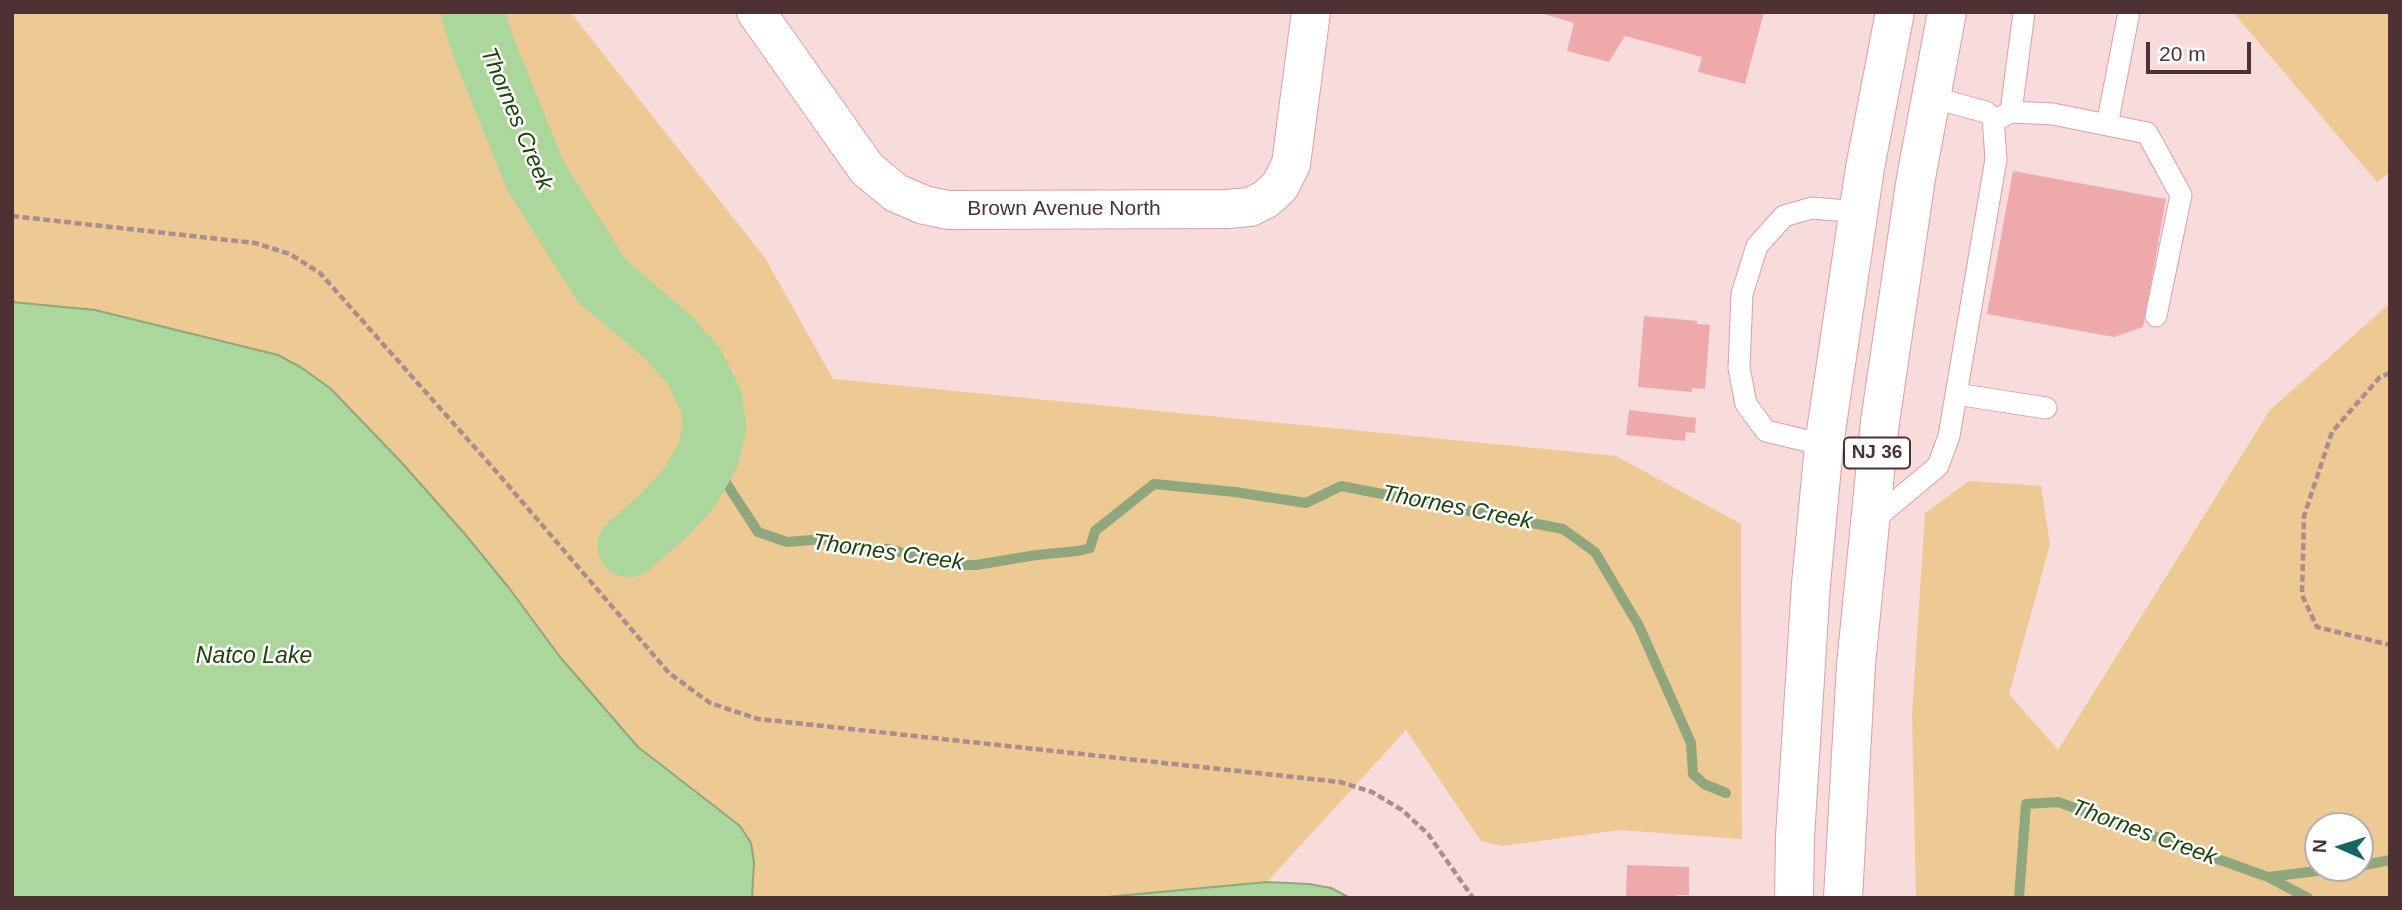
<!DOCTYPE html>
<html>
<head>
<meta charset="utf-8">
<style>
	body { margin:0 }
	#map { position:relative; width:2402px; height:910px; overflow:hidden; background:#f8dbdb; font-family:Arial,sans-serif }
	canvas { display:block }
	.frame { position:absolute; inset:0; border:14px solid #4e3233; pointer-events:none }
	.north { position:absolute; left:2304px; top:812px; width:70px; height:70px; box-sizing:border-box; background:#fff; border:2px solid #b8adad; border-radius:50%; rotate:273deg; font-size:19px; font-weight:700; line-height:28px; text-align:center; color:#4e3233 }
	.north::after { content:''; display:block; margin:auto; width:24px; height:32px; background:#166566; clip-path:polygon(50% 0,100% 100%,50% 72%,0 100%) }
	.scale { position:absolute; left:2146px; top:42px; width:105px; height:32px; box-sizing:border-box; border:4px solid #4e3233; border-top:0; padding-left:9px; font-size:21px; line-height:24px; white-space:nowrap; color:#4e3233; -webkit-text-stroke:5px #fff; paint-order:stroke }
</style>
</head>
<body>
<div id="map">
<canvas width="2402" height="910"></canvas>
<div class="frame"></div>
<div class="north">N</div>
<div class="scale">20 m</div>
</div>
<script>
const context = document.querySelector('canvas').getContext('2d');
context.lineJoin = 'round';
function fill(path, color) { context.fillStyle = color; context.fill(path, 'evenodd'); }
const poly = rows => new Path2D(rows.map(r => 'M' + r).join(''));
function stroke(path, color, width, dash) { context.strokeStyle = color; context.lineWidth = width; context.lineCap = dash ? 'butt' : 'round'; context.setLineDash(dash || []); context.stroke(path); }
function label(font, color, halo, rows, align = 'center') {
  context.font = font + ' Arial,sans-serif'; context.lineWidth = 5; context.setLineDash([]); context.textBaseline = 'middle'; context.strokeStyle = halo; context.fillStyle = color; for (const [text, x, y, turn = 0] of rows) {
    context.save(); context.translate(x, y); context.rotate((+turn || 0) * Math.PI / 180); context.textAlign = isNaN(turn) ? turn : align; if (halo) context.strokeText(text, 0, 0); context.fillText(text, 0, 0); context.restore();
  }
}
fill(poly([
	[12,12,570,12,765,258,833,379,1616,456,1741,524,1742,839,1620,830,1502,846,1481,841,1406,730,1267,882,1096,898,752,898,754,862,751,843,741,826,639,747,560,657,509,588,464,533,95,310,12,302],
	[2233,12,2390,12,2390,172,2377,182],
	[2390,303,2390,898,1916,898,1912,715,1925,513,1969,481,2041,486,2050,544,2009,694,2058,750,2270,410],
	[2360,826,2360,868,2318,868,2318,826]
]), '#edc993');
const water = poly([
	[12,302,95,310,278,355,302,368,331,389,402,463,464,533,509,588,560,657,638,747,740,826,751,843,754,862,752,898,12,898,12,302],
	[1267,882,1309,884,1331,888,1350,898,1096,898,1267,882]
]);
fill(water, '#acd79c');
stroke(water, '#90a67c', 2);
stroke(poly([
	[708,455,758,532,787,542,824,539,848,550,889,549,946,565,976,565,1036,555,1078,551,1090,548,1095,531,1154,484,1235,492,1306,503,1341,486,1563,529,1595,552,1639,626,1691,743,1693,774,1704,784,1726,793],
	[2360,866,2390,860],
	[2268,877,2342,868],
	[2019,898,2026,804,2058,802,2268,877,2308,898]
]), '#90a67c', 10);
stroke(poly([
	[472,12,485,51,536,177,602,281,668,337,694,366,711,401,715,428,708,455,690,487,663,516,629,546]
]), '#acd79c', 63);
fill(poly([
	[1538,12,1764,12,1745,84,1698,72,1702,57,1625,36,1609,62,1567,51,1574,23],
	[2013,171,2166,199,2143,327,2114,337,1987,314],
	[1644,316,1697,321,1697,324,1710,325,1705,389,1692,388,1692,392,1638,387],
	[1629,410,1696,418,1695,433,1686,432,1685,441,1626,435],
	[1627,865,1689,867,1689,895,1676,895,1676,898,1626,898]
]), '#eea9ab');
const service = poly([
	[2011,112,2024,12],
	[1993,121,2011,112,2053,114,2147,133,2181,195,2156,316],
	[2107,125,2129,12],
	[1956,394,2046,408],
	[1824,445,1766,431,1746,404,1739,368,1742,294,1757,246,1784,216,1812,208,1859,212],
	[1870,523,1938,466,1949,436,1996,159,1993,118,1986,112,1931,97]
]);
const minor = poly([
	[756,12,867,169,896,193,924,205,948,210,1227,209,1250,207,1266,199,1280,186,1291,164,1311,12]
]);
const trunk = poly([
	[1794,898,1795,837,1811,584,1824,445,1865,168,1895,12],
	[1843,898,1856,665,1880,422,1916,178,1947,12]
]);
stroke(service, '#e19d9f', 23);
stroke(minor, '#e19d9f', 40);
stroke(trunk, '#e19d9f', 40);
stroke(poly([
	[12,216,255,243,290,254,320,273,494,469,669,673,710,703,758,719,1340,782,1372,792,1402,810,1428,834,1473,898],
	[2390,373,2380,377,2332,432,2304,516,2302,595,2317,627,2390,645]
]), '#aa8d8e', 4.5, [7, 3.5]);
stroke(service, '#fff', 21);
stroke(minor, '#fff', 38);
stroke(trunk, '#fff', 38);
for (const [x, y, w] of [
	[1877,453,66]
]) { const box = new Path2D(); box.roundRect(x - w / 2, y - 15.5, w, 31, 5); context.fillStyle = '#fff'; context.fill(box); stroke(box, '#4e3233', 2); }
label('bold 19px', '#4e3233', null, [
	["NJ 36",1877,453]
]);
label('21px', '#4e3233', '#fff', [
	["Brown Avenue North",1064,209]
]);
label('italic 23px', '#1e4408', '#fff', [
	["Thornes Creek",516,119,67],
	["Thornes Creek",1457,508,11],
	["Thornes Creek",888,553,8],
	["Natco Lake",254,657],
	["Thornes Creek",2144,833,20]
]);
</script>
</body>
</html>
